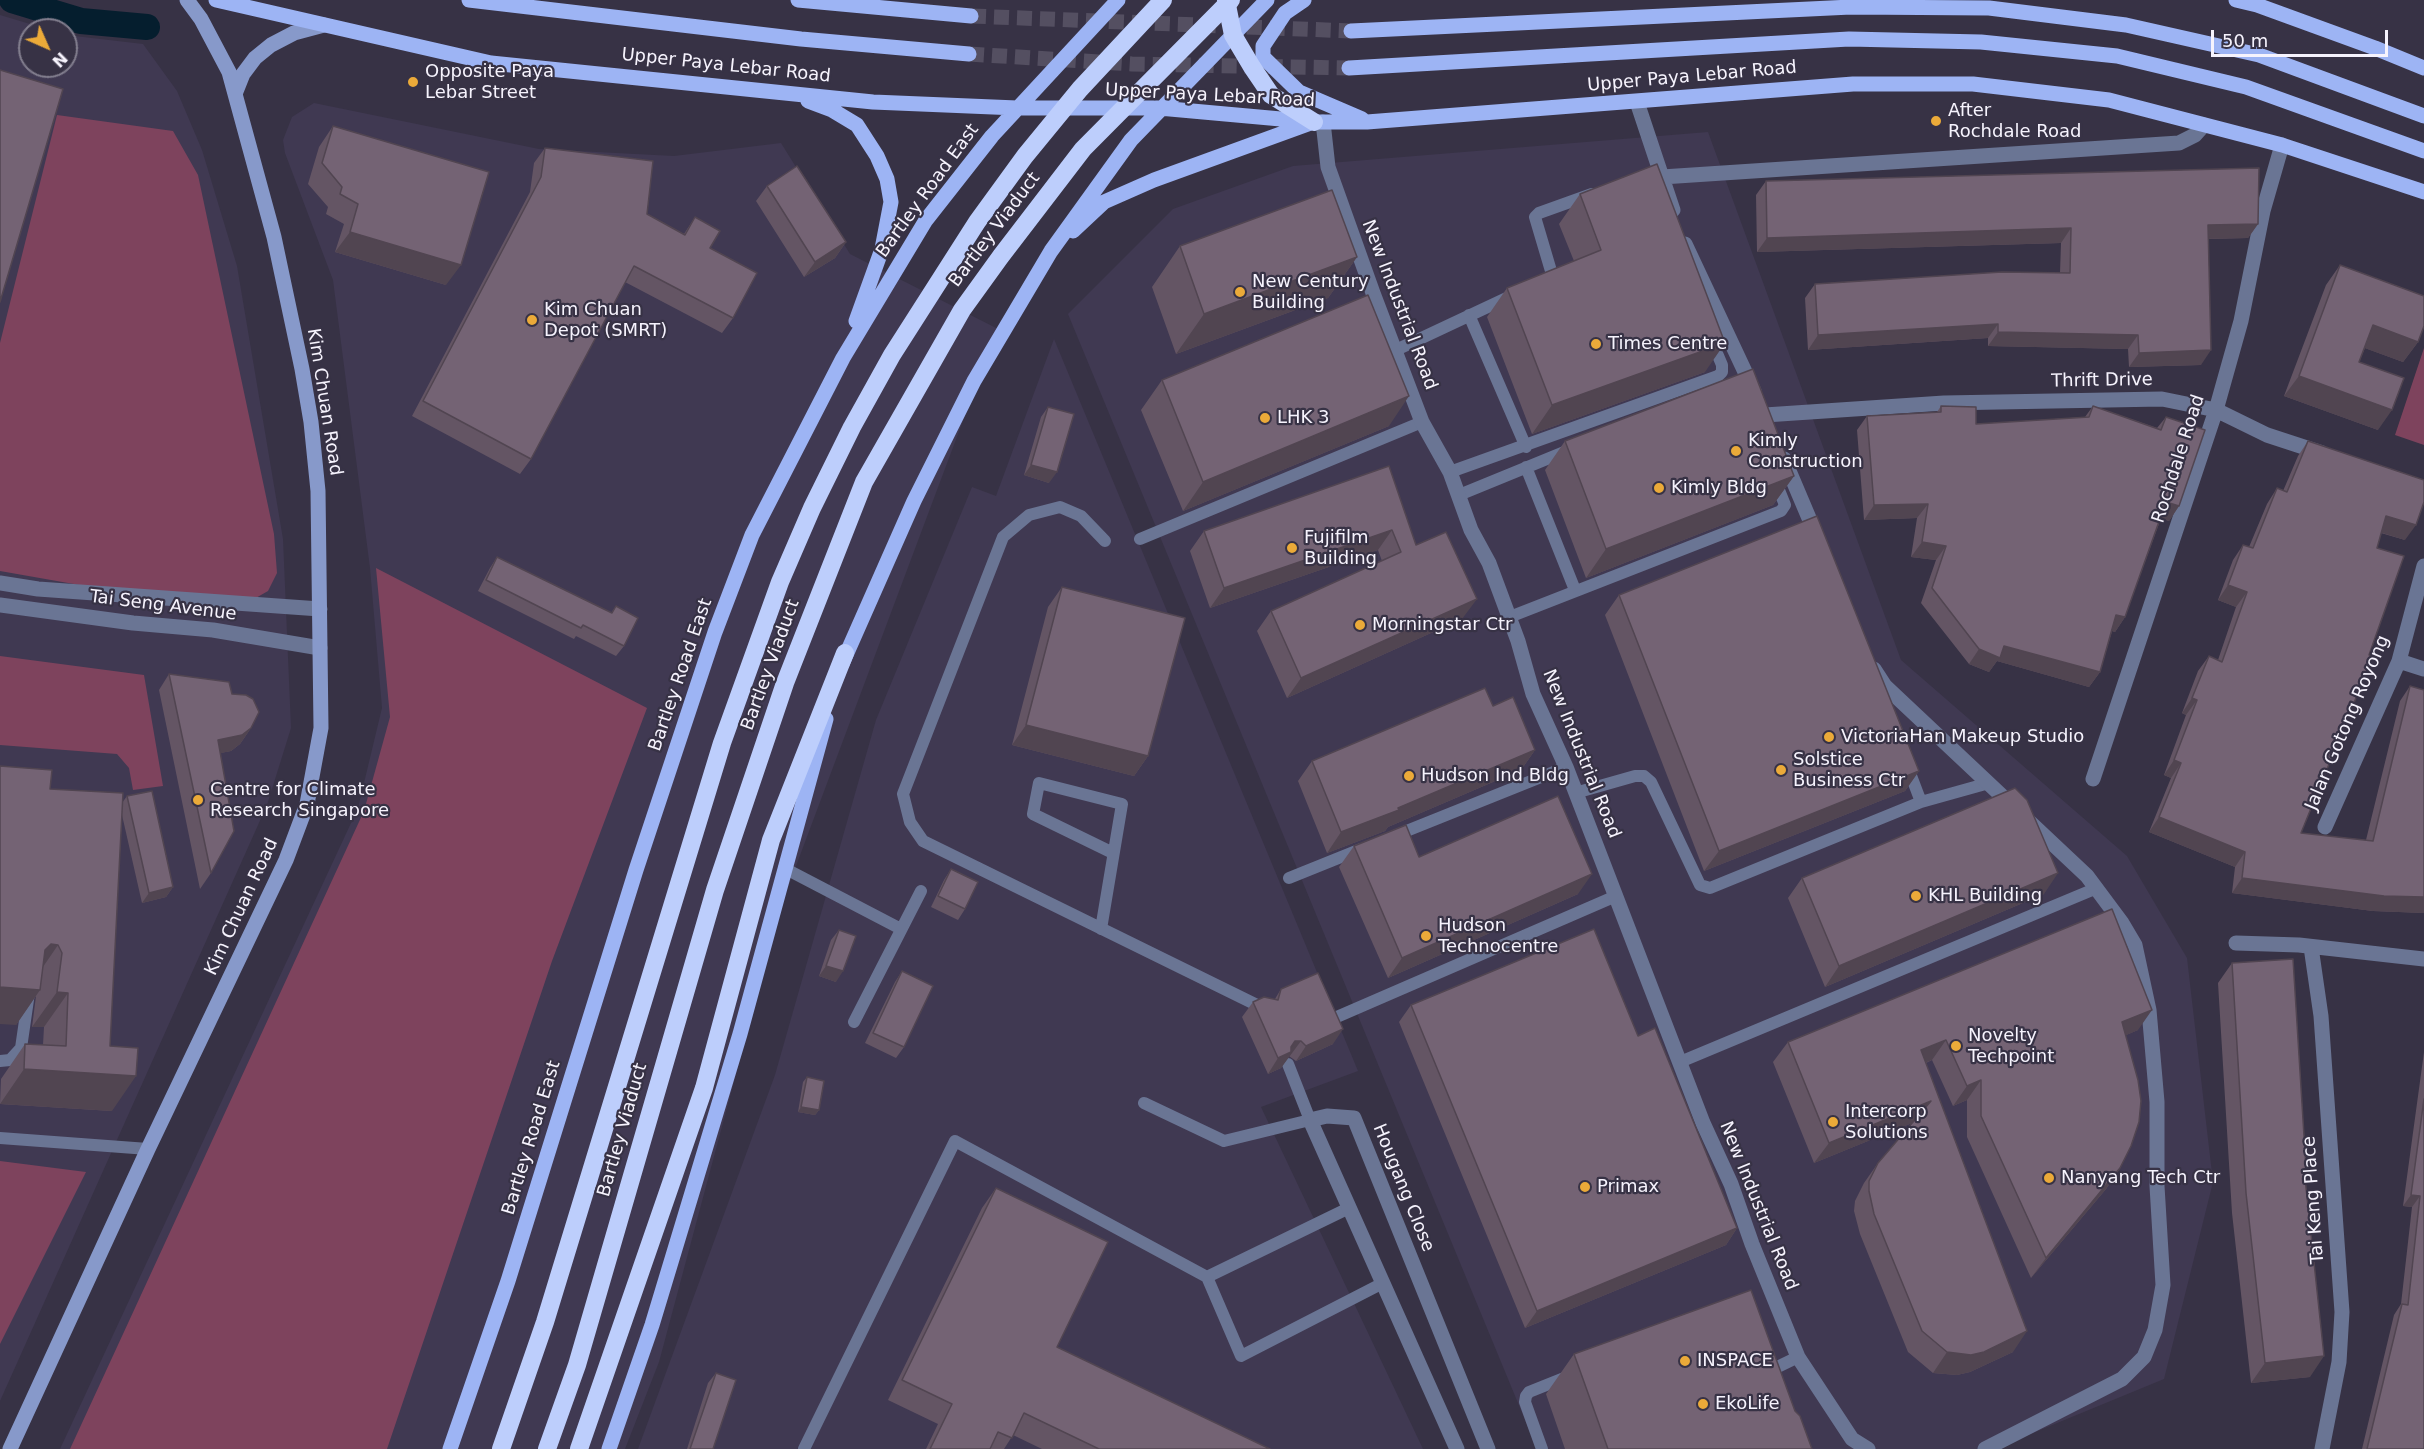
<!DOCTYPE html>
<html>
<head>
<meta charset="utf-8">
<style>
	body { margin:0 }
	#map { position:relative; width:2424px; height:1449px; overflow:hidden; background:#373245; font-family:"DejaVu Sans",sans-serif }
	canvas { display:block }
	.north { position:absolute; left:18px; top:18px; width:60px; height:60px; box-sizing:border-box; background:#373245; border:2px solid #837f8f; border-radius:50%; rotate:135deg; font-size:16px; font-weight:700; line-height:24px; text-align:center; color:#f6f3fd }
	.north::after { content:''; display:block; margin:auto; width:21px; height:27px; background:#ebaa39; clip-path:polygon(50% 0,100% 100%,50% 72%,0 100%) }
	.scale { position:absolute; left:2211px; top:30px; width:177px; height:27px; box-sizing:border-box; border:3px solid #f6f3fd; border-top:0; padding-left:8px; font-size:18px; line-height:21px; white-space:nowrap; color:#f6f3fd; -webkit-text-stroke:4px #373245; paint-order:stroke }
</style>
</head>
<body>
<div id="map">
<canvas width="2424" height="1449"></canvas>
<div class="north">N</div>
<div class="scale">50 m</div>
</div>
<script>
const context = document.querySelector('canvas').getContext('2d');
context.lineJoin = 'round';
function fill(path, color) { context.fillStyle = color; context.fill(path, 'evenodd'); }
const poly = rows => new Path2D(rows.map(r => 'M' + r).join(''));
function stroke(path, color, width, dash) { context.strokeStyle = color; context.lineWidth = width; context.lineCap = dash ? 'butt' : 'round'; context.setLineDash(dash || []); context.stroke(path); }
function label(font, color, halo, rows, align = 'center') {
  context.font = font + ' "DejaVu Sans",sans-serif'; context.lineWidth = 4.5; context.setLineDash([]); context.textBaseline = 'middle'; context.strokeStyle = halo; context.fillStyle = color; for (const [text, x, y, turn = 0] of rows) {
    context.save(); context.translate(x, y); context.rotate((+turn || 0) * Math.PI / 180); context.textAlign = isNaN(turn) ? turn : align; if (halo) context.strokeText(text, 0, 0); context.fillText(text, 0, 0); context.restore();
  }
}
fill(poly([
	[0,15,50,30,30,30,30,66,66,66,66,35,143,44,177,91,202,150,237,266,283,539,291,728,267,805,0,1401],
	[314,103,539,149,674,156,781,143,850,254,1000,330,967,410,781,906,659,1362,625,1449,60,1449,358,808,382,708,370,568,333,280,285,153,283,140,292,117],
	[1708,132,1901,660,2127,856,2187,958,2213,1182,2164,1379,1994,1449,1537,1449,1068,314,1173,209,1293,166],
	[1054,339,1358,1071,1261,1107,1423,1449,638,1449,775,1075,876,720,972,487,996,496]
]), '#403952');
fill(poly([
	[57,115,173,131,198,175,274,534,277,573,268,591,240,607,193,605,0,571,0,343],
	[2424,348,2424,445,2395,435],
	[376,568,647,708,552,961,387,1449,70,1449,364,811,390,717],
	[0,656,144,675,163,786,133,790,129,768,117,754,0,745],
	[0,1161,86,1172,0,1344]
]), '#7e435d');
stroke(poly([
	[12,0,81,21,147,27]
]), '#051e2e', 26);
stroke(poly([
	[971,16,1351,31],
	[969,54,1132,64,1349,68]
]), '#544f61', 15, [15, 8]);
stroke(poly([
	[1543,281,1551,276,1551,271,1535,217,1539,213,1592,194],
	[1469,315,1526,447],
	[1396,350,1511,296],
	[1526,467,1575,590],
	[1450,472,1718,376,1722,372,1722,365,1711,339],
	[1459,495,1569,450],
	[1140,539,1422,422],
	[1105,541,1081,516,1060,507,1029,515,1003,537,903,794,910,822,923,841,1263,1008],
	[1507,618,1781,511,1785,505,1775,480],
	[1907,765,1921,802],
	[1575,793,1635,776,1644,776,1651,782,1700,885,1710,888,1921,802,1989,783],
	[1394,836,1566,767],
	[784,868,901,929],
	[1289,878,1361,849],
	[1101,929,1122,804,1039,783,1033,814,1113,853],
	[1339,1016,1616,896],
	[854,1022,921,891],
	[0,1061,10,1060,21,1048,29,993],
	[1680,1062,2097,888],
	[1144,1103,1224,1141,1310,1120,1288,1064],
	[0,1138,148,1149],
	[1349,1208,1207,1277,1241,1356,1383,1283],
	[1765,1373,1798,1357],
	[804,1449,955,1141,1207,1277],
	[1542,1449,1525,1402,1526,1396,1529,1392,1569,1376]
]), '#6a7594', 12);
stroke(poly([
	[1637,102,1673,210],
	[1323,122,1328,167,1373,293,1422,422,1450,472,1471,530,1489,563,1518,641,1533,694,1566,767,1703,1123,1731,1184,1752,1244,1798,1357,1852,1439,1868,1449],
	[1662,177,2179,143,2195,135,2204,125],
	[1685,244,1754,391],
	[1765,415,1944,403,2162,399,2216,410,2267,435,2322,453],
	[1784,459,1817,537],
	[0,583,38,589,320,609],
	[0,605,133,623,213,630,320,648],
	[2399,661,2424,669],
	[1874,669,1885,686,2087,876,2122,923,2135,945,2149,1010,2157,1102,2157,1186,2163,1285,2155,1330,2144,1357,2122,1379,1985,1449],
	[2093,779,2216,410,2241,321,2263,211,2282,145],
	[2325,827,2399,661,2424,566],
	[2236,943,2299,945,2424,959],
	[2311,947,2321,1016,2342,1312,2339,1362,2322,1449],
	[1457,1449,1310,1120,1327,1116,1354,1118,1488,1449]
]), '#6a7594', 15);
stroke(poly([
	[235,94,243,74,255,58,271,45,294,33,324,25],
	[10,1449,148,1149,286,860,307,804,321,728,318,491,311,422,302,369,274,237,229,72,201,19,187,0]
]), '#8799ca', 15);
stroke(poly([
	[216,0,491,63,873,102,1017,108,1159,108,1314,122,1367,122,1853,84,1973,84,2109,100,2282,145,2424,192],
	[469,0,801,39,969,54],
	[798,0,971,16],
	[1304,0,1285,13,1263,46,1263,57,1299,92,1362,119],
	[2236,0,2257,5,2375,48,2424,68],
	[1351,31,1851,7,1989,8,2126,25,2259,55,2424,116],
	[1349,68,1849,39,1981,42,2117,56,2246,87,2424,151],
	[808,101,832,110,857,125,877,156,887,179,891,202,882,249,856,321],
	[1073,231,1104,202,1154,180,1308,124],
	[842,664,914,501,974,381,1051,251,1131,140,1267,0],
	[450,1449,508,1281,636,870,715,632,752,535,843,358,926,220,992,136,1118,0],
	[609,1449,652,1325,740,1034,826,719]
]), '#9db4f4', 15);
stroke(poly([
	[1226,0,1233,35,1252,67,1271,95,1314,122],
	[579,1449,704,1088,771,840,845,653]
]), '#bdcefc', 18);
stroke(poly([
	[501,1449,545,1322,722,743,780,582,812,508,852,427,892,355,977,222,1025,156,1080,89,1163,0],
	[547,1449,577,1365,715,890,785,683,864,482,962,310,1001,256,1083,149,1231,0]
]), '#bdcefc', 18);
fill(poly([
	[333,126,446,285,335,252,344,224,326,214,328,207,308,184,319,147],
	[545,148,647,214,684,234,695,217,710,248,733,318,722,333,625,282,531,459,520,474,412,416,530,192,534,163],
	[1766,181,2258,224,2248,238,2208,239,2201,365,2129,367,2128,349,1988,346,1988,338,1808,350,1805,298,1815,284,2060,273,2061,243,1757,252,1756,195],
	[767,186,846,242,835,258,804,277,756,201],
	[1580,194,1705,372,1532,434,1487,317,1507,288,1574,261,1559,224],
	[1180,246,1357,257,1328,298,1176,354,1152,287],
	[2340,265,2418,342,2403,362,2365,348,2359,362,2378,430,2284,396,2326,285],
	[1162,380,1389,426,1183,511,1141,410],
	[1941,406,1976,424,2085,417,2093,406,2157,428,2166,417,2179,506,2169,521,2161,518,2125,617,2115,632,2112,631,2100,672,2089,687,1997,661,1989,672,1969,664,1921,603,1936,560,1911,557,1917,518,1864,520,1857,430,1867,416,1937,412],
	[1048,407,1049,483,1024,475,1041,417],
	[1565,441,1794,476,1773,505,1586,578,1545,470],
	[2308,441,2405,540,2381,533,2301,833,2366,840,2400,701,2410,686,2424,690,2424,913,2373,911,2232,893,2235,867,2149,832,2171,778,2164,775,2186,715,2182,713,2198,671,2209,656,2218,660,2236,607,2218,600,2233,560,2243,545,2249,547,2267,504,2277,488,2283,491,2298,456],
	[1389,466,1416,545,1462,619,1287,698,1257,631,1271,611,1382,561,1378,550,1210,608,1190,551,1204,531],
	[497,557,611,613,616,606,624,646,616,656,576,636,574,639,478,591,490,568],
	[1062,587,1148,756,1134,776,1012,745,1048,607],
	[1619,595,1919,771,1905,791,1704,871,1605,615],
	[169,674,232,694,251,728,240,744,231,751,220,753,211,873,200,889,159,690],
	[1493,706,1535,750,1521,770,1388,827,1385,831,1327,853,1298,781,1312,761],
	[50,789,122,803,127,796,173,887,166,897,142,903,122,815,110,1046,112,1111,0,1104,1,1079,25,1044,43,1045,44,1027,32,1027,36,996,16,1025],
	[1354,846,1419,857,1578,894,1388,978,1339,867],
	[951,869,965,909,958,920,931,907,944,880],
	[1802,878,2044,894,1825,987,1788,898],
	[839,930,836,982,819,976,831,940],
	[2232,963,2304,1172,2310,1377,2251,1383,2232,1213,2218,983],
	[902,971,904,1047,896,1058,865,1043,895,982],
	[1281,989,1333,1044,1296,1061,1289,1056,1281,1068,1268,1074,1242,1017,1253,1002,1275,999],
	[1411,1005,1638,1036,1737,1228,1726,1245,1525,1328,1399,1022],
	[2138,1030,2126,1035,2120,1168,2106,1189,2031,1278,1967,1137,1967,1100,1953,1106,1932,1060,1926,1063,2013,1352,1970,1372,1957,1375,1933,1373,1908,1352,1860,1234,1854,1211,1855,1201,1864,1183,1878,1163,1912,1123,1814,1163,1773,1062,1788,1042],
	[2424,1052,2424,1449,2362,1449,2394,1315,2401,1304,2412,1207,2403,1206],
	[807,1077,819,1110,815,1115,798,1112,803,1082],
	[996,1188,1057,1347,1270,1449,1042,1449,1013,1435,1004,1449,926,1449,938,1424,888,1400,982,1208],
	[1574,1354,1795,1411,1812,1449,1565,1449,1546,1394],
	[716,1373,713,1449,687,1449,708,1383]
]), '#645564');
fill(poly([
	[2258,224,2248,238,2198,239,2208,225],
	[2071,228,2061,243,1757,252,1767,238],
	[350,232,461,265,446,285,335,252],
	[846,242,835,258,804,277,815,262],
	[1357,257,1328,298,1176,354,1204,314],
	[1998,324,1988,338,1808,350,1818,335],
	[2373,325,2418,342,2403,362,2359,346],
	[1998,332,2138,335,2128,349,1988,346],
	[1725,343,1705,372,1532,434,1552,405],
	[2211,350,2201,365,2129,367,2139,353],
	[2299,376,2392,410,2378,430,2284,396],
	[1409,396,1389,426,1183,511,1203,482],
	[1031,465,1057,472,1049,483,1024,475],
	[1794,476,1773,505,1586,578,1606,549],
	[2166,502,2179,506,2169,521,2156,517],
	[1928,504,1917,518,1864,520,1874,505],
	[2386,516,2416,525,2405,540,2376,531],
	[1392,530,1378,550,1210,608,1224,588],
	[1922,542,1946,546,1936,560,1911,557],
	[2228,585,2247,592,2236,607,2218,600],
	[1477,599,1462,619,1287,698,1301,678],
	[2116,615,2125,617,2115,632,2106,629],
	[2004,646,2100,672,2089,687,1997,661,1989,672,1969,664,1979,649],
	[2192,698,2197,700,2186,715,2182,713],
	[1026,725,1148,756,1134,776,1012,745],
	[251,728,240,744,231,751,207,756,218,740],
	[1535,750,1521,770,1388,827,1385,831,1327,853,1341,832],
	[2174,760,2181,763,2171,778,2164,775],
	[1919,771,1905,791,1704,871,1719,851],
	[2159,817,2245,852,2235,867,2149,832],
	[2058,873,2044,894,1825,987,1839,966],
	[1592,874,1578,894,1388,978,1402,958],
	[2242,878,2424,897,2424,913,2373,911,2232,893],
	[173,887,166,897,142,903,149,893],
	[51,944,58,945,34,980,45,950],
	[826,966,843,971,836,982,819,976],
	[0,987,40,990,16,1025,0,1024],
	[57,992,68,993,44,1027,32,1027],
	[2152,1010,2138,1030,2108,1043,2122,1022],
	[1343,1029,1333,1044,1296,1061,1306,1046],
	[1946,1040,1932,1060,1907,1070,1921,1050],
	[1295,1041,1301,1041,1281,1068,1268,1074,1278,1058],
	[24,1069,136,1076,112,1111,0,1104],
	[1981,1080,1967,1100,1953,1106,1967,1086],
	[1931,1101,1917,1121,1814,1163,1829,1143],
	[801,1107,819,1110,815,1115,798,1112],
	[2120,1168,2106,1189,2031,1278,2046,1258],
	[2411,1195,2420,1196,2412,1207,2403,1206],
	[1737,1228,1726,1245,1525,1328,1537,1311],
	[2027,1331,2013,1352,1970,1372,1957,1375,1933,1373,1947,1352],
	[2324,1356,2310,1377,2251,1383,2265,1363]
]), '#514551');
const building = poly([
	[0,70,63,89,0,302,0,70],
	[333,126,489,172,461,265,350,232,358,204,340,194,342,187,322,163,333,126],
	[545,148,653,161,647,214,685,235,695,217,720,231,710,248,757,273,733,318,634,266,531,459,423,401,541,177,545,148],
	[1657,164,1725,343,1552,405,1507,288,1601,250,1580,194,1657,164],
	[797,166,846,242,815,262,767,186,797,166],
	[2259,168,2258,224,2208,225,2211,350,2139,353,2138,335,1998,332,1998,324,1818,335,1815,284,2002,272,2070,273,2071,228,1767,238,1766,181,2259,168],
	[1332,190,1357,257,1204,314,1180,246,1332,190],
	[2340,265,2424,296,2424,326,2418,342,2373,325,2359,362,2404,378,2392,410,2299,376,2340,265],
	[1368,295,1409,396,1203,482,1162,380,1368,295],
	[1753,369,1794,476,1606,549,1565,441,1753,369],
	[1941,406,1976,407,1976,424,2089,417,2093,406,2161,430,2166,417,2205,430,2179,506,2166,502,2125,617,2116,615,2100,672,2004,646,2000,658,1979,649,1932,588,1946,546,1922,542,1928,504,1874,505,1867,416,1941,412,1941,406],
	[1048,407,1074,414,1057,472,1031,465,1048,407],
	[2308,441,2424,480,2424,502,2416,525,2386,516,2377,548,2404,556,2369,655,2373,656,2301,833,2373,841,2410,686,2424,690,2424,897,2384,896,2242,878,2245,852,2159,817,2181,763,2174,760,2197,700,2192,698,2209,656,2222,662,2247,592,2228,585,2243,545,2253,548,2277,488,2287,492,2308,441],
	[1389,466,1416,545,1446,532,1477,599,1301,678,1271,611,1401,552,1392,530,1224,588,1204,531,1389,466],
	[1817,516,1919,771,1719,851,1619,595,1817,516],
	[497,557,612,613,616,606,638,618,624,646,583,625,581,628,486,580,497,557],
	[1062,587,1185,618,1148,756,1026,725,1062,587],
	[169,674,229,682,232,694,246,695,253,699,259,712,251,728,242,735,218,740,234,831,211,873,169,674],
	[1485,688,1493,706,1513,697,1535,750,1398,808,1399,810,1341,832,1312,761,1485,688],
	[0,766,52,770,50,789,123,793,110,1046,138,1048,136,1076,24,1069,25,1044,66,1046,68,993,57,992,62,953,58,945,51,944,45,950,40,990,0,987,0,766],
	[2015,788,2027,800,2058,873,1839,966,1802,878,2015,788],
	[152,791,173,887,149,893,127,796,152,791],
	[1558,796,1592,874,1402,958,1354,846,1406,825,1419,857,1558,796],
	[951,869,978,882,965,909,938,896,951,869],
	[2112,909,2152,1010,2122,1022,2138,1080,2141,1101,2139,1122,2131,1146,2120,1168,2046,1258,1981,1116,1981,1080,1967,1086,1946,1040,1921,1050,2027,1331,1984,1352,1971,1355,1947,1352,1922,1331,1874,1214,1869,1191,1869,1181,1878,1163,1931,1101,1829,1143,1788,1042,2112,909],
	[1594,929,1638,1036,1655,1028,1737,1228,1537,1311,1411,1005,1594,929],
	[839,930,856,936,843,971,826,966,839,930],
	[2293,959,2306,1168,2304,1169,2324,1356,2265,1363,2246,1193,2232,963,2293,959],
	[902,971,933,986,904,1047,873,1033,902,971],
	[1318,973,1343,1029,1306,1046,1301,1041,1295,1041,1291,1047,1291,1052,1278,1058,1253,1002,1264,997,1278,1000,1281,989,1318,973],
	[807,1077,824,1081,819,1110,801,1107,807,1077],
	[2424,1099,2424,1449,2367,1449,2402,1304,2408,1305,2420,1196,2411,1195,2424,1099],
	[996,1188,1108,1242,1057,1347,1270,1449,1099,1449,1024,1413,1012,1438,998,1432,990,1449,930,1449,952,1404,902,1380,996,1188],
	[1751,1290,1795,1411,1800,1416,1812,1449,1608,1449,1574,1354,1751,1290],
	[716,1373,736,1380,713,1449,690,1449,716,1373]
]);
fill(building, '#746374');
stroke(building, '#514551', 1.5);
for (const [x, y, r, color] of [
	[413,82,6,"#ebaa39"],
	[1936,121,6,"#ebaa39"],
	[1240,292,6,"#ebaa39"],
	[532,320,6,"#ebaa39"],
	[1596,344,6,"#ebaa39"],
	[1265,418,6,"#ebaa39"],
	[1736,451,6,"#ebaa39"],
	[1659,488,6,"#ebaa39"],
	[1292,548,6,"#ebaa39"],
	[1360,625,6,"#ebaa39"],
	[1829,737,6,"#ebaa39"],
	[1781,770,6,"#ebaa39"],
	[1409,776,6,"#ebaa39"],
	[198,800,6,"#ebaa39"],
	[1916,896,6,"#ebaa39"],
	[1426,936,6,"#ebaa39"],
	[1956,1046,6,"#ebaa39"],
	[1833,1122,6,"#ebaa39"],
	[2049,1178,6,"#ebaa39"],
	[1585,1187,6,"#ebaa39"],
	[1685,1361,6,"#ebaa39"],
	[1703,1404,6,"#ebaa39"]
]) { const dot = new Path2D(); dot.arc(x, y, r, 0, 2 * Math.PI); context.fillStyle = color; context.fill(dot); stroke(dot, '#373245', 2); }
label('18px', '#f6f3fd', '#373245', [
	["Upper Paya Lebar Road",726,66,6],
	["Upper Paya Lebar Road",1692,77,-5],
	["Upper Paya Lebar Road",1210,96,3],
	["Bartley Road East",928,191,-54],
	["Bartley Viaduct",995,230,-53],
	["New Industrial Road",1399,305,69],
	["Thrift Drive",2102,381,-1],
	["Kim Chuan Road",324,402,81],
	["Rochdale Road",2179,459,-72],
	["Tai Seng Avenue",163,606,7],
	["Bartley Viaduct",771,665,-70],
	["Bartley Road East",681,675,-71],
	["Jalan Gotong Royong",2348,723,-67],
	["New Industrial Road",1581,754,68],
	["Kim Chuan Road",242,907,-65],
	["Bartley Viaduct",623,1130,-74],
	["Bartley Road East",532,1138,-73],
	["Hougang Close",1403,1188,68],
	["Tai Keng Place",2314,1200,-94],
	["New Industrial Road",1758,1206,68]
]);
label('18px', '#f6f3fd', '#373245', [
	["Opposite Paya",425,72],
	["Lebar Street",425,93],
	["After",1948,111],
	["Rochdale Road",1948,132],
	["New Century",1252,282],
	["Building",1252,303],
	["Kim Chuan",544,310],
	["Depot (SMRT)",544,331],
	["Times Centre",1608,344],
	["LHK 3",1277,418],
	["Kimly",1748,441],
	["Construction",1748,462],
	["Kimly Bldg",1671,488],
	["Fujifilm",1304,538],
	["Building",1304,559],
	["Morningstar Ctr",1372,625],
	["VictoriaHan Makeup Studio",1841,737],
	["Solstice",1793,760],
	["Business Ctr",1793,781],
	["Hudson Ind Bldg",1421,776],
	["Centre for Climate",210,790],
	["Research Singapore",210,811],
	["KHL Building",1928,896],
	["Hudson",1438,926],
	["Technocentre",1438,947],
	["Novelty",1968,1036],
	["Techpoint",1968,1057],
	["Intercorp",1845,1112],
	["Solutions",1845,1133],
	["Nanyang Tech Ctr",2061,1178],
	["Primax",1597,1187],
	["INSPACE",1697,1361],
	["EkoLife",1715,1404]
], 'left');
</script>
</body>
</html>
